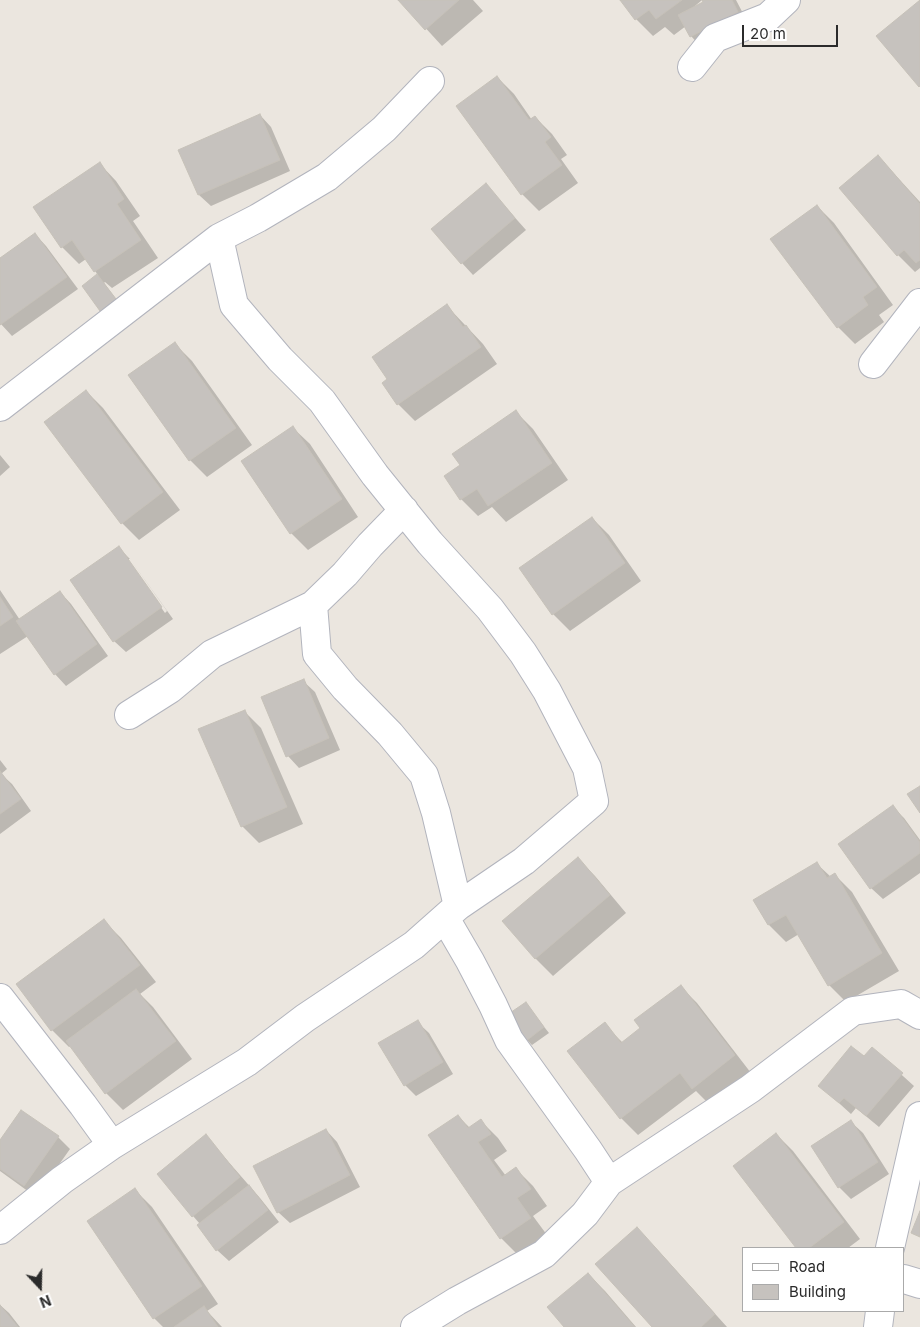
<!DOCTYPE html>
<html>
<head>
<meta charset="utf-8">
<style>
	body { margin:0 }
	#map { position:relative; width:920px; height:1327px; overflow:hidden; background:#ebe6df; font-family:Inter,sans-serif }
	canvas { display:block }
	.legend { position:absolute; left:742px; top:1247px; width:162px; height:65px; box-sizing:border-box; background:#fff; border:1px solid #aaa; margin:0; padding:6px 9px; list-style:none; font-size:15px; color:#2b2b2b }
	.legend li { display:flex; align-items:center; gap:10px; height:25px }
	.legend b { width:25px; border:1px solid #aaa }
	.north { position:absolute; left:15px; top:1262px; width:50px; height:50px; -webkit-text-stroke:4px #fff; paint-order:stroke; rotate:159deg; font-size:14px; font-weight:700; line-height:20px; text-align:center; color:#2b2b2b }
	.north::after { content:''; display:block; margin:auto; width:18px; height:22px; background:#2b2b2b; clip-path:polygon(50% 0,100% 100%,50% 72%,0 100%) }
	.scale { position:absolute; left:742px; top:25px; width:96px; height:22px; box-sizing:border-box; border:2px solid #2b2b2b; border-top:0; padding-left:6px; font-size:15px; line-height:18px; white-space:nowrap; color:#2b2b2b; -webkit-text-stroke:4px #fff; paint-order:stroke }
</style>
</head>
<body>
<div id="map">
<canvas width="920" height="1327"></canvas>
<ul class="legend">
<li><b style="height:6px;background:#fff"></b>Road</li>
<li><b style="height:14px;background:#c6c2be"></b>Building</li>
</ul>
<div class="north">N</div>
<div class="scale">20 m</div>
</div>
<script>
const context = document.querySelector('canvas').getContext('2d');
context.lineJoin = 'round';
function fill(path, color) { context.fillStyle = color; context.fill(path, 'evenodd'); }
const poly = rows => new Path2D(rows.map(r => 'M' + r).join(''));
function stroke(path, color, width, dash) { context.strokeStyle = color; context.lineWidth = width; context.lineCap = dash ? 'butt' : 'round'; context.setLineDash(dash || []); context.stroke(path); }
fill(poly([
	[400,0,473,0,483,11,442,46],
	[622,0,702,0,695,6,696,7,704,2,703,0,736,0,748,23,702,48,691,36,686,26,674,35,665,27,653,36,636,19],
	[497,77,514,94,532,120,535,117,552,134,567,155,561,159,578,183,539,211,522,194],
	[260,115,271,127,290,171,211,206,199,195,180,150],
	[878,156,920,202,920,268,915,272,898,255],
	[100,164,116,181,140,216,133,221,158,258,112,288,105,282,104,283,121,306,107,316,83,286,98,275,86,259,79,264,62,247],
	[486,185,526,230,473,275,462,263],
	[817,206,834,223,893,305,879,315,884,322,855,344,838,327],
	[35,234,46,246,78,289,12,336,0,323,0,259],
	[447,306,483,344,497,364,415,421,398,404,389,379],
	[175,344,192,361,252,445,207,477,190,460,129,376],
	[86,391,103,408,180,510,139,540,122,523,45,422],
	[516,412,533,429,568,480,506,522,492,507,478,516,461,499,462,465],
	[293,428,310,444,358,517,308,550,291,533,243,461],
	[0,455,10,467,0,476],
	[592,518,609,535,641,581,570,631,553,614],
	[119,548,130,559,173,619,126,652,114,641],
	[127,559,130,559,167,611,165,613],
	[0,590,20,620,60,592,71,604,108,656,66,686,55,674,28,636,0,654],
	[303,681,315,692,340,750,299,768,288,756],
	[244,711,261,728,303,824,259,843,242,826],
	[0,760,7,769,1,774,12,784,31,811,0,834],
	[893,807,904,818,920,840,920,873,883,899,871,888],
	[578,859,595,876,626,913,553,976,536,959,504,921],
	[817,864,831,877,835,875,852,892,899,971,846,1002,829,985,799,934,786,942,769,925,755,901],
	[104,921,121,938,156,982,140,994,153,1007,192,1059,123,1110,106,1093,71,1046,69,1047,52,1030,18,985],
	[680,986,697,1003,751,1073,710,1105,696,1091,638,1135,621,1118,604,1024,623,1043,642,1029],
	[526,1004,549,1033,532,1045,527,1040],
	[417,1022,429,1033,453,1074,416,1096,405,1085],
	[872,1048,914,1086,879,1127,856,1108,851,1114,820,1086,864,1058],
	[21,1112,58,1137,70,1149,36,1197,0,1171,0,1143],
	[458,1116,470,1128,481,1121,498,1138,507,1151,494,1160,506,1176,516,1169,533,1186,547,1206,533,1216,547,1235,518,1255,501,1238,430,1135],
	[851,1122,863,1133,889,1174,851,1199,839,1187,813,1146],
	[326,1130,337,1142,360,1187,290,1223,278,1212],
	[776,1134,793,1151,860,1239,848,1248,798,1248,734,1166],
	[206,1136,260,1198,279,1222,229,1261,217,1250,200,1224,193,1216],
	[135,1190,152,1207,218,1304,207,1311,222,1327,163,1327,154,1318,89,1221],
	[654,1246,727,1327,654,1327],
	[588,1274,605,1291,636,1327,566,1327],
	[0,1305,9,1313,20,1327,0,1327]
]), '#0003');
const building = poly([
	[398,0,459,0,425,30,398,0],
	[620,0,682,0,656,19,649,10,635,20,620,0],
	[702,0,732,0,738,12,690,37,678,15,703,2,702,0],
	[920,0,920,86,919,87,876,36,920,0],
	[497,76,529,120,535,116,551,137,545,142,562,165,521,195,456,106,497,76],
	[260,114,280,160,198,195,178,150,260,114],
	[878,155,920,204,920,260,916,263,904,250,897,256,839,188,878,155],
	[100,162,124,199,117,204,141,240,94,272,72,240,61,248,33,207,100,162],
	[486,183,515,218,461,264,431,229,486,183],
	[817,205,877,287,863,297,868,305,837,328,770,239,817,205],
	[35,233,67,277,0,325,0,258,35,233],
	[97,274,116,299,100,311,82,286,97,274],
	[447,304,463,327,466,325,481,347,397,405,382,383,387,379,372,357,447,304],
	[175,342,236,428,189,461,128,375,175,342],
	[86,390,163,492,121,524,44,422,86,390],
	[516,410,552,463,488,506,477,489,460,500,444,476,460,465,452,454,516,410],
	[293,426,342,499,290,534,241,461,293,426],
	[592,517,625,563,552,615,519,568,592,517],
	[119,546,162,607,113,642,70,580,119,546],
	[60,591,97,644,54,675,16,621,60,591],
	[0,597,13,617,0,626,0,597],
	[304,679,329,738,286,757,261,697,304,679],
	[245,710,287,807,241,827,198,729,245,710],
	[0,771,21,799,0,814,0,771],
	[920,786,920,813,907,794,920,786],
	[893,805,920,842,920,853,870,889,838,844,893,805],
	[578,857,610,895,535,959,502,921,578,857],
	[817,862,827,878,835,873,882,953,828,986,786,915,768,925,753,900,817,862],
	[104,919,140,965,51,1031,16,984,104,919],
	[681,985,735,1055,692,1089,680,1073,620,1119,567,1051,605,1022,621,1043,640,1028,634,1020,681,985],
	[136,989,176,1041,105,1094,66,1041,136,989],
	[526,1002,544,1027,526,1041,507,1015,526,1002],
	[418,1020,443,1062,404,1086,378,1043,418,1020],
	[851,1046,864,1056,872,1047,903,1073,866,1116,844,1098,839,1103,818,1086,851,1046],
	[21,1110,59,1136,24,1186,0,1169,0,1140,21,1110],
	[458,1115,468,1128,481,1119,491,1134,478,1142,502,1177,516,1167,531,1189,517,1198,531,1218,500,1239,428,1135,458,1115],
	[851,1120,878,1162,838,1188,811,1146,851,1120],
	[326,1129,350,1175,277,1213,253,1166,326,1129],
	[776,1133,844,1222,809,1248,796,1248,733,1166,776,1133],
	[206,1134,240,1177,192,1217,157,1174,206,1134],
	[249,1185,268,1210,216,1251,197,1225,249,1185],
	[135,1188,202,1286,153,1319,87,1221,135,1188],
	[920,1211,920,1237,911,1233,920,1211],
	[637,1227,715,1314,701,1327,652,1327,595,1264,637,1227],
	[588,1273,635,1327,564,1327,547,1307,588,1273],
	[0,1305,18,1327,0,1327,0,1305],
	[204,1306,218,1327,174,1327,204,1306]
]);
fill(building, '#c6c2be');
stroke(building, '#c6c1b8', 1);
const street = poly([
	[692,67,715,38,768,17,786,0],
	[873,364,920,303],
	[0,407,219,238],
	[313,605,317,654,345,688,390,734,424,775,436,813,458,906],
	[129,715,170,689,212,654,313,605,345,574,370,545,404,510],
	[445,918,470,961,493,1005,509,1040,588,1150,609,1182],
	[0,998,83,1105,112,1145,62,1180,0,1230],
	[112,1145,247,1062,305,1018,414,945,458,906,524,861,594,801,587,768,547,691,523,653,490,609,430,543,375,475,322,401,280,359,234,305,219,238,258,218,327,177,384,129,430,81],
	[890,1248,920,1116],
	[904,1279,920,1284],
	[415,1327,457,1301,544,1254,585,1214,609,1182,750,1089,853,1011,901,1004,920,1015],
	[878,1327,880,1311]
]);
stroke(street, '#b2b4bd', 30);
stroke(street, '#fff', 28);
</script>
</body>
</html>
